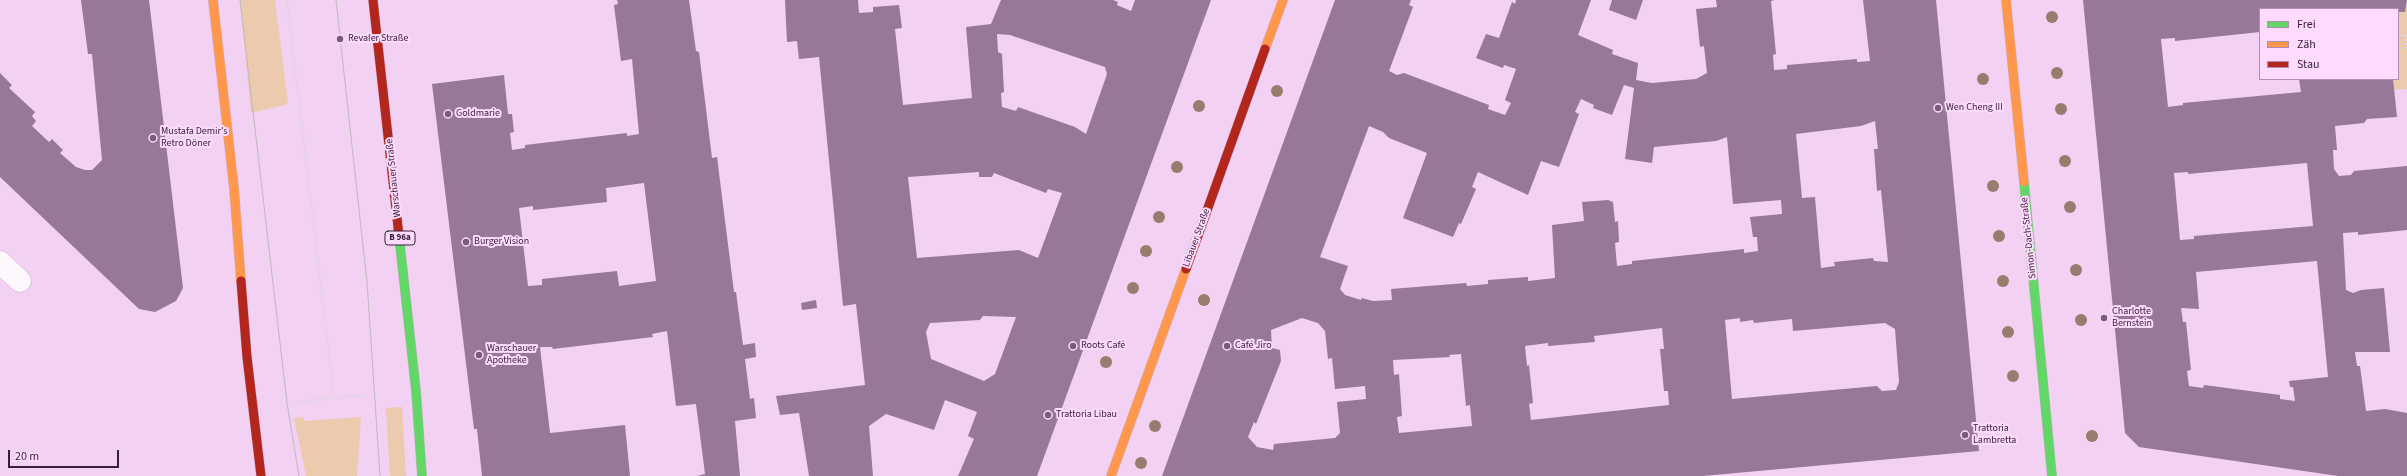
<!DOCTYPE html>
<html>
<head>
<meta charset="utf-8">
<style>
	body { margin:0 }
	#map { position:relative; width:2407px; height:476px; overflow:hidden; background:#f2d1f2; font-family:"Source Sans 3",sans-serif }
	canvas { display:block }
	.legend { position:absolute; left:2259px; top:8px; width:140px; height:72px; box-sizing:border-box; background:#fedbfe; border:1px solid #ae90ae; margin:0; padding:5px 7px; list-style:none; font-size:12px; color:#351f35 }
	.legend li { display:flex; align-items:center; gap:8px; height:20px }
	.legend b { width:20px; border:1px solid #ae90ae }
	.scale { position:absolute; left:8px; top:450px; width:111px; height:18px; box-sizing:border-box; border:2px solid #351f35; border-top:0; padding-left:5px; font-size:12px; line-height:14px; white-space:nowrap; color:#351f35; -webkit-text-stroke:3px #fedbfe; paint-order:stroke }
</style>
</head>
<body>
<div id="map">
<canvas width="2407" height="476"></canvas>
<ul class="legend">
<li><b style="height:5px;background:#63d668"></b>Frei</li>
<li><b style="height:5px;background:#ff974d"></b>Zäh</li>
<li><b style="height:5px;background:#b3261e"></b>Stau</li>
</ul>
<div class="scale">20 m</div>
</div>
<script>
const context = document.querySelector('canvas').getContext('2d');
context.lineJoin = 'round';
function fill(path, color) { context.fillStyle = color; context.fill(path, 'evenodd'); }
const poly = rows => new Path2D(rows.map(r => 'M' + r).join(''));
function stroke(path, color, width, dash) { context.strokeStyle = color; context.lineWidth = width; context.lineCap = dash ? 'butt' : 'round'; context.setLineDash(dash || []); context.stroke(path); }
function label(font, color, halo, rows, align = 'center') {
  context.font = font + ' "Source Sans 3",sans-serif'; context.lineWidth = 4; context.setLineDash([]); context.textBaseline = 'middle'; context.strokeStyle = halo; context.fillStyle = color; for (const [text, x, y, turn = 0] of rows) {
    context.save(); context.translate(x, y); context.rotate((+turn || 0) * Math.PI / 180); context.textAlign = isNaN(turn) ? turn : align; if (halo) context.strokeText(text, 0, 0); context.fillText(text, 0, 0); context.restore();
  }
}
fill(poly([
	[240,0,275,0,288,104,251,113],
	[2404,7,2407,7,2407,89,2394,90,2393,79,2398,79,2398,12,2404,12],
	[402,407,406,476,390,476,386,408],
	[303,417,304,421,361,417,357,476,306,476,294,418]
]), '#eccaae');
fill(poly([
	[81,0,149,0,183,288,176,301,155,312,139,309,0,177,0,73,12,85,9,88,35,112,32,116,36,121,32,126,49,142,52,139,63,150,60,153,76,167,85,170,92,170,102,160,92,54,88,54],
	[617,0,689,0,696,51,699,52,712,158,717,157,734,292,736,292,743,345,755,343,756,357,745,359,750,399,754,398,756,418,735,421,740,476,697,476,705,474,696,404,676,406,667,331,652,334,653,337,553,349,552,347,540,347,550,433,625,425,630,476,482,476,477,429,474,429,432,84,504,75,508,114,512,114,514,132,510,133,512,150,525,148,525,145,627,133,627,136,639,134,632,59,621,61,614,5,618,4],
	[644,183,656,281,619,286,617,271,542,279,542,285,528,286,519,208,533,206,533,210,607,202,606,188],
	[785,0,858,0,859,13,873,12,873,7,899,5,902,28,895,29,903,105,972,98,966,27,991,24,1001,0,1113,0,1118,2,1117,5,1131,11,1135,0,1211,0,1037,476,958,476,974,439,968,436,977,412,945,400,934,430,886,414,869,426,873,476,809,476,799,413,780,415,776,396,865,385,856,304,843,306,819,57,799,59,797,41,787,42],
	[997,34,1010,35,1105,67,1107,74,1086,134,1075,127,1018,107,1016,111,1002,107,1001,93,1004,92,1002,54,998,52],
	[979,172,979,177,992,177,994,173,1046,193,1048,189,1062,193,1038,258,1019,250,917,258,908,177],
	[983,316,1016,317,995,374,984,381,931,359,926,332,930,323,980,320],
	[1335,0,1411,0,1409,5,1413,7,1389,71,1397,75,1404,73,1489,105,1488,109,1505,115,1511,103,1505,100,1516,69,1504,65,1503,68,1476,58,1486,34,1499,38,1512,2,1515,4,1516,0,1591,0,1578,35,1613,50,1612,54,1638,63,1636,80,1652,83,1696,79,1707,73,1704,46,1700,47,1696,9,1717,7,1716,0,1775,0,1771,1,1776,54,1773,55,1774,70,1787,69,1787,65,1857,59,1857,62,1870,61,1863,0,1936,0,1979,451,1703,476,1162,476],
	[1624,85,1634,88,1625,159,1652,163,1654,147,1716,141,1727,137,1733,204,1781,200,1782,214,1750,217,1753,237,1757,237,1758,251,1744,253,1744,249,1632,261,1632,264,1617,266,1615,243,1619,242,1618,221,1615,222,1613,202,1608,200,1582,202,1584,221,1552,225,1555,278,1528,281,1528,277,1488,280,1488,284,1467,286,1466,283,1391,289,1392,300,1373,301,1362,298,1361,300,1345,295,1340,289,1348,266,1320,257,1369,126,1383,132,1389,138,1427,153,1403,218,1453,237,1459,223,1461,224,1476,189,1472,187,1478,172,1528,195,1541,161,1559,167,1579,114,1575,112,1581,99,1594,105,1593,108,1612,115],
	[1875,121,1878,149,1874,149,1877,191,1881,190,1888,262,1874,261,1873,258,1834,262,1835,266,1821,268,1815,197,1802,198,1796,134,1861,126],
	[1302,318,1318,323,1325,331,1328,359,1332,358,1335,389,1365,386,1366,399,1337,402,1340,433,1335,438,1274,444,1273,450,1257,447,1248,437,1254,422,1256,424,1281,361,1280,350,1272,348,1271,330],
	[1740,318,1740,322,1753,320,1754,323,1792,319,1793,331,1885,323,1895,329,1899,382,1896,390,1882,391,1877,386,1732,399,1725,320],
	[1662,328,1664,349,1660,349,1664,391,1668,391,1669,405,1531,420,1529,404,1533,403,1529,365,1527,366,1525,346,1548,343,1548,346,1595,342,1594,336],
	[1461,354,1466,406,1470,405,1472,426,1399,433,1397,417,1402,416,1399,374,1394,375,1393,360,1450,357,1449,355],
	[1612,0,1643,0,1636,20,1609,10],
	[2083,0,2407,0,2405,12,2398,12,2398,9,2260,9,2260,32,2175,41,2175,38,2161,39,2168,107,2183,105,2183,103,2301,92,2299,79,2393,79,2397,117,2367,119,2364,123,2335,126,2337,150,2333,150,2334,169,2339,176,2351,175,2354,171,2407,166,2407,230,2358,235,2358,232,2343,233,2346,290,2353,293,2361,290,2384,288,2390,352,2355,352,2357,366,2360,366,2366,411,2385,409,2407,413,2407,476,2338,476,2139,447,2125,433],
	[2307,163,2313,226,2194,236,2194,239,2180,240,2174,173,2188,172,2188,174],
	[2317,261,2328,377,2289,381,2290,387,2293,387,2295,401,2280,399,2280,395,2204,385,2203,388,2189,386,2187,371,2191,370,2186,322,2183,322,2181,308,2199,309,2196,272],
	[816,300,817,308,802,310,801,303]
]), '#977898');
const street = poly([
	[0,262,20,281]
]);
const fast = poly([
	[2024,182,2052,476],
	[399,236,416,391,422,476]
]);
const slow = poly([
	[213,0,234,188,241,281],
	[2006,0,2024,182],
	[1265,49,1283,0],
	[1111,476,1186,269]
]);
const jam = poly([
	[373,0,399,236],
	[1186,269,1265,49],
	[241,281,247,357,261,476]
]);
stroke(street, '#cbb2cb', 23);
stroke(fast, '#cbb2cb', 10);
stroke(slow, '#cbb2cb', 10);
stroke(jam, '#cbb2cb', 10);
stroke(poly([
	[287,0,334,398],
	[2398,35,2405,35],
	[2406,35,2407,50],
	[295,402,366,395]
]), '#dfd5df', 2.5, [2, 2]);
stroke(street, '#fdf8fd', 22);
stroke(fast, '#63d668', 9);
stroke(slow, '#ff974d', 9);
stroke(jam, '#b3261e', 9);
stroke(poly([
	[240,0,287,403,299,476],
	[336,0,367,282,380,476]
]), '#bfb8bf', 1);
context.fillStyle = '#977d6d';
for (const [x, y] of [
	[2052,17],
	[2057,73],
	[1983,79],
	[1277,91],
	[1199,106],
	[2061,109],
	[2065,161],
	[1177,167],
	[1993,186],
	[2070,207],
	[1159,217],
	[1999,236],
	[1146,251],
	[2076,270],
	[2003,281],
	[1133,288],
	[1204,300],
	[2081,320],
	[2008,332],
	[1106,362],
	[2013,376],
	[1155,426],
	[2092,436],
	[1141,463]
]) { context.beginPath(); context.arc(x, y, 6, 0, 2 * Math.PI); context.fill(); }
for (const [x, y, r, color] of [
	[340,39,4,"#775d77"],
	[1938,108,4,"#775d77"],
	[448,114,4,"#775d77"],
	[153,138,4,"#775d77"],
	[466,242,4,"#775d77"],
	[2104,318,4,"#775d77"],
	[1073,346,4,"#775d77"],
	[1227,346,4,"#775d77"],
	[479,355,4,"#775d77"],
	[1048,415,4,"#775d77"],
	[1965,435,4,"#775d77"]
]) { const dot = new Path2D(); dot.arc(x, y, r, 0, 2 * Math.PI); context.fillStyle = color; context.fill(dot); stroke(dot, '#fedbfe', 1.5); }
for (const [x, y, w] of [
	[400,238,30]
]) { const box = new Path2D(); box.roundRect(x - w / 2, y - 7, w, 14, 3); context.fillStyle = '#fedbfe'; context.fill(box); stroke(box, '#351f35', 1); }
label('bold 9px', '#351f35', null, [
	["B 96a",400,238]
]);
label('10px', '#351f35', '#fedbfe', [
	["Revaler Straße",348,39],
	["Wen Cheng III",1946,108],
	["Goldmarie",456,114],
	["Mustafa Demir's",161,132],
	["Retro Döner",161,144],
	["Burger Vision",474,242],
	["Charlotte",2112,312],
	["Bernstein",2112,324],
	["Roots Café",1081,346],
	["Café Jiro",1235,346],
	["Warschauer",487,349],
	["Apotheke",487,361],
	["Trattoria Libau",1056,415],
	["Trattoria",1973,429],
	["Lambretta",1973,441]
], 'left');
label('10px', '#351f35', '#fedbfe', [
	["Warschauer Straße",394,178,-96],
	["Libauer Straße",1197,238,-70],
	["Simon-Dach-Straße",2029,238,-96]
]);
</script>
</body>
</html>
